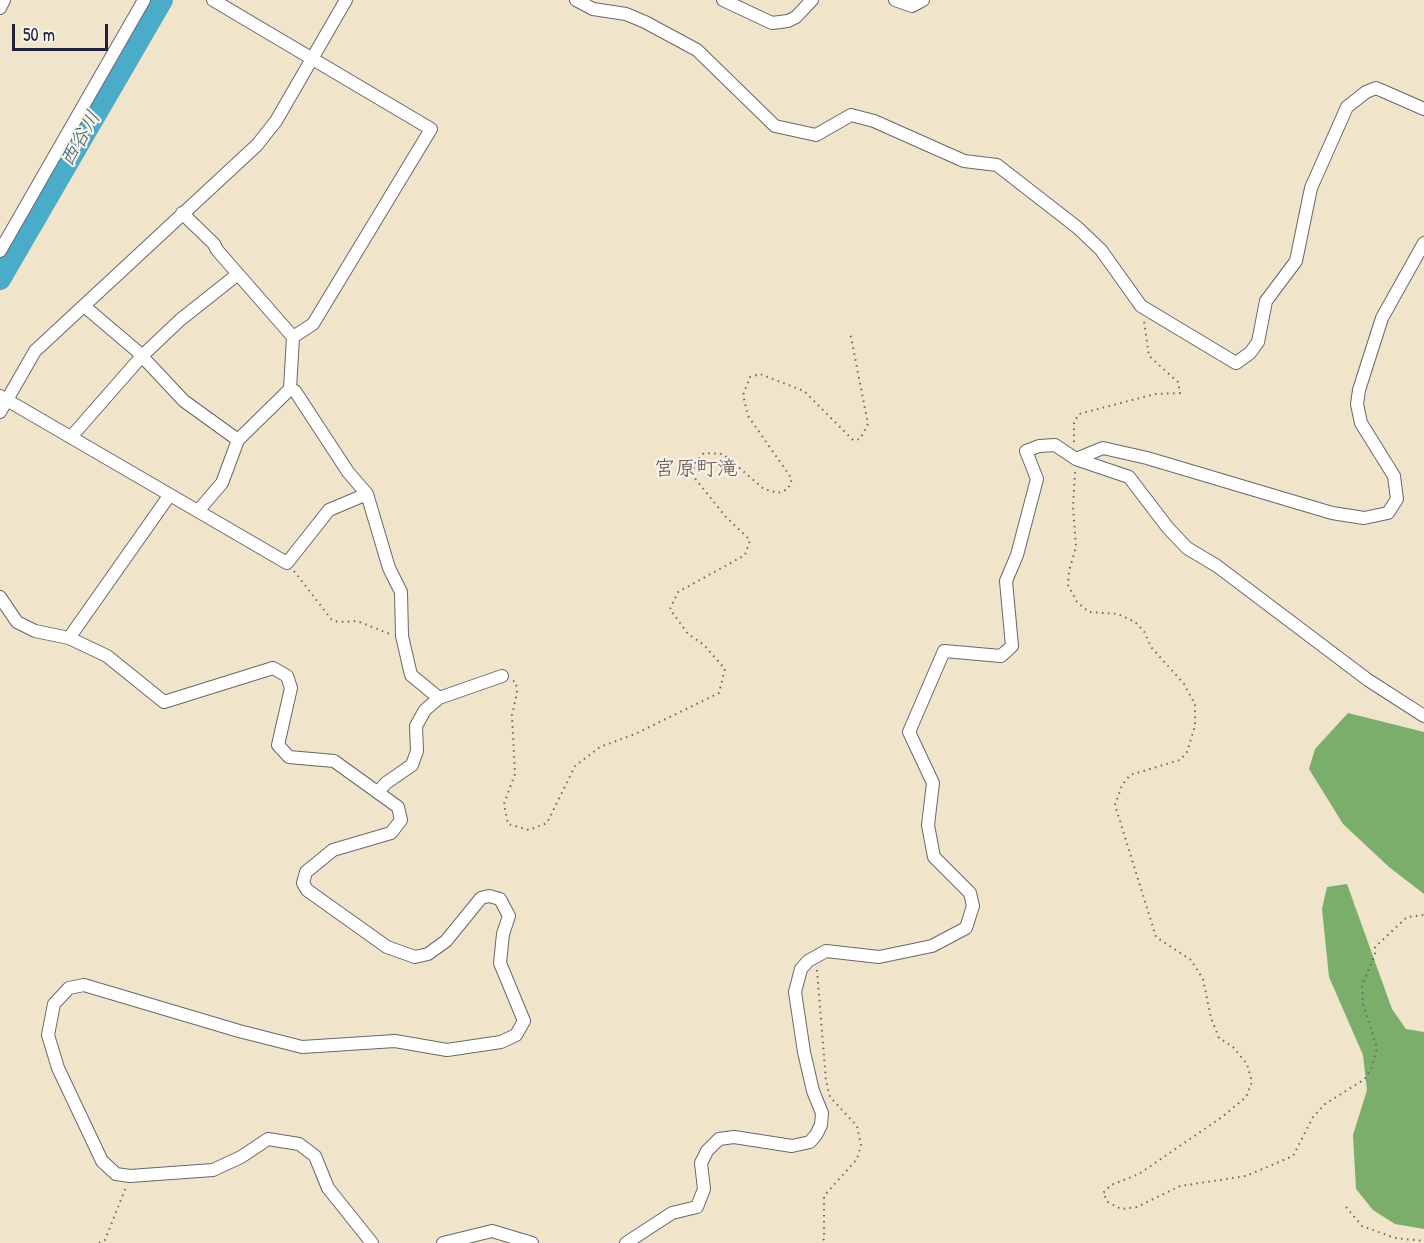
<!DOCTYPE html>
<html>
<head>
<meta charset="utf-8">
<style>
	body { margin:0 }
	#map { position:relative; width:1424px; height:1243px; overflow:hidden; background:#f0e5ca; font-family:"Patrick Hand",sans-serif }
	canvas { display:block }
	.scale { position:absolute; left:12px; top:24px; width:96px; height:27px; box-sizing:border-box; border:3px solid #22223b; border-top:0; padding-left:8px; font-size:18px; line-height:21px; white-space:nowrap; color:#22223b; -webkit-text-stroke:4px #f7f3e8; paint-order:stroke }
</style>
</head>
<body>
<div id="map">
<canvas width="1424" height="1243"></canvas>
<div class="scale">50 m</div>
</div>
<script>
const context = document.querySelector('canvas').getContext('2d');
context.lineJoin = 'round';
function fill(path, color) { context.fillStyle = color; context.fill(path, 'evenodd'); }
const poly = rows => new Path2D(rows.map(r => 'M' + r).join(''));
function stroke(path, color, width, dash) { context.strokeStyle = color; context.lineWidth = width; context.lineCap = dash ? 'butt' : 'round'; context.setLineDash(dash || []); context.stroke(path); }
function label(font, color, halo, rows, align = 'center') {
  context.font = font + ' "Patrick Hand","Klee One",sans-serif'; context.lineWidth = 4.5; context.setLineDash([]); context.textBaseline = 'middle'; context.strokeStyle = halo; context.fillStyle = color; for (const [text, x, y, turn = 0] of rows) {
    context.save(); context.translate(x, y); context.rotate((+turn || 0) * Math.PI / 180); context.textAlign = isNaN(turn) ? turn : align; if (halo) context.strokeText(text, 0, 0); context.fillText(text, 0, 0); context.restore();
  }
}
fill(poly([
	[1348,713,1424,732,1424,894,1389,867,1343,824,1309,769,1315,749],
	[1347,884,1392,1009,1406,1029,1424,1032,1424,1229,1395,1224,1373,1210,1356,1189,1353,1135,1367,1090,1363,1055,1329,977,1322,909,1327,887]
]), '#7aae6a');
stroke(poly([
	[0,279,162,0]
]), '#4bacca', 22);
const street = poly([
	[213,0,431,129,313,324,293,337],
	[576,0,593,9,626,14,645,22,697,50,775,126,816,135,851,115,874,121,964,161,997,165,1078,228,1101,250,1141,306,1236,363,1250,353,1258,342,1266,301,1296,261,1311,188,1347,107,1366,92,1376,88,1424,109],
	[723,0,772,23,788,21,796,17,812,0],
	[895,0,912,6,923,0],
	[0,8,4,0],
	[182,213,214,244,217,250,293,337,290,389,238,440],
	[0,251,144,0],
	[84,306,137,351,184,401,238,440,222,483,198,511],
	[290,389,295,391,348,472,367,494,389,568,401,592,402,636,411,675,439,698],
	[0,396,287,563,329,510,367,494],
	[0,412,35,351,257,145,276,121,346,0],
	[71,437,142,356,180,320,238,274],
	[1076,459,1103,448,1147,458,1332,513,1364,518,1388,513,1397,499,1394,476,1361,423,1357,404,1359,390,1382,318,1424,243],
	[0,597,17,622,35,631,69,638,107,656,164,702,273,668,287,676,291,688,278,745,289,757,334,761,398,807,401,820,391,833,333,850,306,872,303,883,307,890,387,947,415,957,428,954,446,941,481,898,489,896,500,899,509,916,503,934,500,963,524,1021,516,1035,501,1042,447,1050,395,1041,302,1047,239,1031,84,985,69,988,54,1004,48,1035,58,1068,102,1161,116,1174,130,1176,213,1170,241,1157,268,1139,299,1144,315,1156,328,1188,372,1243],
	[69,638,169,496],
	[379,791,386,783,412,765,417,751,416,726,425,710,439,698,502,676],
	[443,1243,492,1231,532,1243],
	[626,1243,672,1213,697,1207,704,1189,701,1163,707,1151,719,1139,734,1137,792,1146,810,1142,816,1135,821,1125,822,1113,813,1091,804,1052,795,992,801,969,808,961,826,951,879,957,932,946,966,928,973,906,970,893,934,857,928,825,933,783,909,732,944,651,1001,656,1012,646,1006,581,1017,555,1037,479,1026,451,1039,446,1055,445,1076,459,1129,477,1168,528,1187,548,1217,566,1368,680,1424,716]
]);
stroke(street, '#6a666d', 14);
stroke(poly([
	[1074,442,1074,422,1079,414,1155,394,1180,393,1178,382,1149,356,1144,321],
	[1075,472,1073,507,1076,547,1069,571,1068,585,1077,602,1089,612,1118,614,1135,622,1144,631,1151,647,1184,684,1195,704,1195,726,1187,752,1180,760,1130,775,1122,785,1115,805,1156,937,1191,960,1203,979,1211,1018,1219,1038,1233,1047,1247,1064,1252,1082,1246,1097,1222,1117,1139,1174,1111,1185,1103,1193,1108,1202,1121,1209,1137,1207,1180,1186,1246,1176,1293,1156,1313,1117,1325,1104,1365,1079,1372,1067,1377,1048,1363,1004,1362,985,1375,955,1375,947,1407,917,1424,915],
	[294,571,331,619,338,622,357,621,390,634],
	[513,681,516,682,517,693,512,715,515,774,504,804,508,824,529,830,547,823,575,766,600,747,635,734,719,693,725,669,704,645,688,634,670,609,678,592,745,555,750,540,726,517,693,476,694,464,704,453,723,454,764,489,778,493,788,489,792,479,748,416,743,395,750,377,760,374,804,391,853,440,860,439,868,424,850,332],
	[817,970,826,1081,830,1097,857,1126,861,1145,857,1159,824,1196,824,1239,821,1243],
	[1346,1207,1362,1226,1395,1238,1424,1241],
	[99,1243,105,1240,126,1187]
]), '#6a666d', 2, [1.5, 4.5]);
stroke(street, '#fff', 12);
label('italic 20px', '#325974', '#f7f3e8', [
	["西谷川",81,139,-60]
]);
label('21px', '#644e53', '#f7f3e8', [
	["宮原町滝",696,469]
]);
</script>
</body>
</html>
